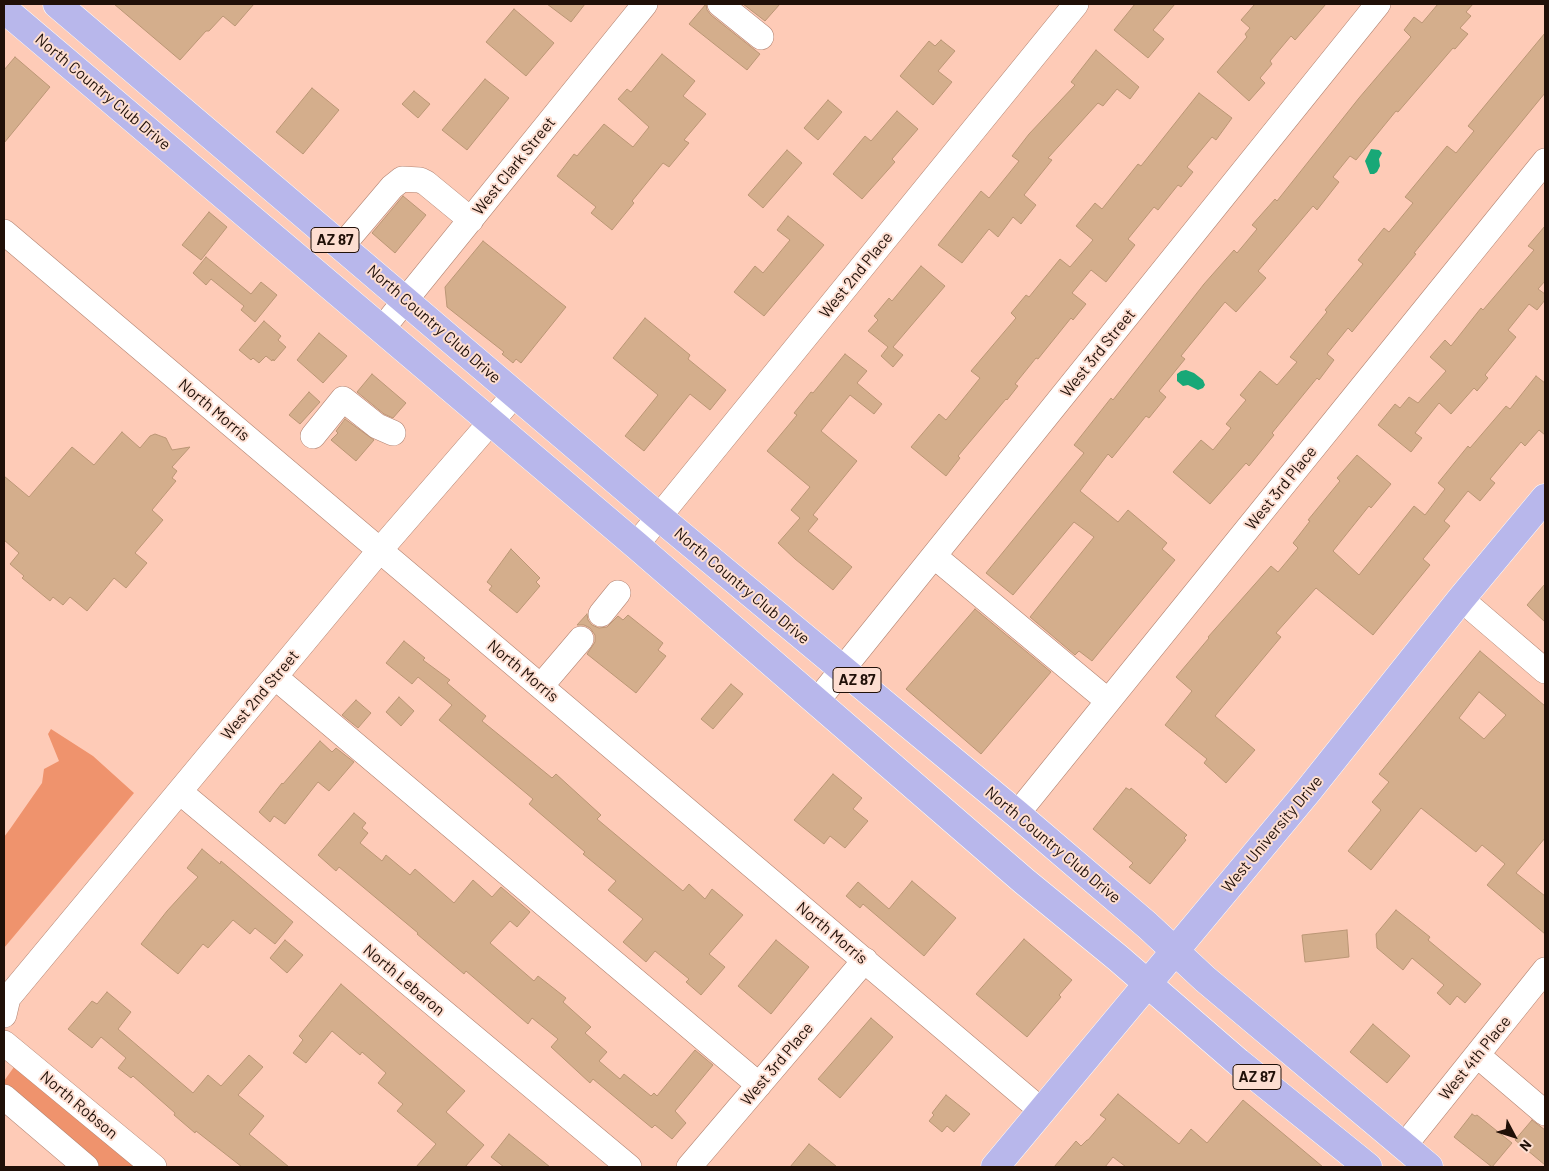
<!DOCTYPE html>
<html>
<head>
<meta charset="utf-8">
<style>
	body { margin:0 }
	#map { position:relative; width:1549px; height:1171px; overflow:hidden; background:#fecbb7; font-family:Barlow,sans-serif }
	canvas { display:block }
	.frame { position:absolute; inset:0; border:5px solid #201008; pointer-events:none }
	.north { position:absolute; left:1489px; top:1111px; width:50px; height:50px; -webkit-text-stroke:4px #fdded1; paint-order:stroke; rotate:130deg; font-size:14px; font-weight:700; line-height:20px; text-align:center; color:#201008 }
	.north::after { content:''; display:block; margin:auto; width:18px; height:22px; background:#201008; clip-path:polygon(50% 0,100% 100%,50% 72%,0 100%) }
</style>
</head>
<body>
<div id="map">
<canvas width="1549" height="1171"></canvas>
<div class="frame"></div>
<div class="north">N</div>
</div>
<script>
const context = document.querySelector('canvas').getContext('2d');
context.lineJoin = 'round';
function fill(path, color) { context.fillStyle = color; context.fill(path, 'evenodd'); }
const poly = rows => new Path2D(rows.map(r => 'M' + r).join(''));
function stroke(path, color, width, dash) { context.strokeStyle = color; context.lineWidth = width; context.lineCap = dash ? 'butt' : 'round'; context.setLineDash(dash || []); context.stroke(path); }
function label(font, color, halo, rows, align = 'center') {
  context.font = font + ' Barlow,sans-serif'; context.lineWidth = 4; context.setLineDash([]); context.textBaseline = 'middle'; context.strokeStyle = halo; context.fillStyle = color; for (const [text, x, y, turn = 0] of rows) {
    context.save(); context.translate(x, y); context.rotate((+turn || 0) * Math.PI / 180); context.textAlign = isNaN(turn) ? turn : align; if (halo) context.strokeText(text, 0, 0); context.fillText(text, 0, 0); context.restore();
  }
}
fill(poly([
	[51,729,93,756,134,793,4,948,4,837,10,829,42,783,44,769,59,761,48,734],
	[20,1066,139,1167,97,1167,4,1089,4,1081,14,1067]
]), '#ef936d');
fill(poly([
	[1371,149,1379,150,1382,153,1379,159,1380,166,1377,172,1374,174,1370,174,1365,161],
	[1186,370,1194,373,1203,380,1205,385,1203,388,1198,390,1188,385,1183,386,1177,381,1177,374,1181,371]
]), '#18a877');
const building = poly([
	[114,4,254,4,235,26,223,16,209,31,206,31,180,60,114,4],
	[547,4,585,4,571,22,547,4],
	[706,4,707,10,711,15,760,54,747,70,689,24,706,4],
	[743,4,780,4,765,21,743,4],
	[1135,4,1175,4,1153,30,1164,39,1148,58,1114,30,1135,4],
	[1255,4,1326,4,1295,40,1291,36,1270,61,1272,64,1260,78,1265,83,1249,101,1217,72,1247,37,1245,34,1250,28,1241,20,1255,4],
	[1438,4,1473,4,1466,12,1471,16,1460,28,1468,34,1455,49,1453,48,1398,112,1396,111,1356,160,1350,156,1333,177,1339,182,1317,210,1313,206,1258,271,1266,278,1236,312,1225,302,1181,356,1185,359,1159,391,1166,397,1149,418,1146,416,1112,458,1108,454,1080,491,1118,522,1128,510,1167,543,1162,549,1175,560,1092,661,1079,651,1075,655,1030,617,1094,537,1074,522,1013,595,986,573,1084,453,1074,445,1111,398,1113,400,1204,284,1234,250,1237,253,1257,229,1252,225,1275,199,1277,201,1359,98,1411,37,1404,30,1414,17,1422,23,1438,4],
	[514,9,554,43,526,76,486,42,514,9],
	[1545,33,1545,93,1414,253,1416,254,1352,332,1348,328,1327,354,1334,360,1319,380,1317,378,1272,433,1274,435,1249,466,1246,463,1210,504,1173,472,1201,440,1213,450,1231,428,1226,424,1246,400,1240,395,1260,371,1277,385,1297,362,1290,357,1327,312,1325,310,1363,264,1358,260,1384,228,1389,232,1413,203,1405,197,1447,146,1456,153,1474,131,1468,126,1545,33],
	[941,40,955,51,938,71,952,82,933,105,900,76,929,41,935,46,941,40],
	[1096,50,1139,87,1130,99,1117,89,1103,106,1098,103,1048,158,1052,160,1024,195,1036,205,1021,224,1013,217,998,237,989,229,962,263,938,245,981,191,989,198,1019,161,1012,156,1029,134,1075,85,1071,82,1096,50],
	[662,54,695,81,683,96,706,114,684,140,689,143,669,167,663,163,632,201,634,203,612,230,591,213,596,207,557,176,574,154,577,156,604,124,633,147,649,127,618,99,627,89,631,92,662,54],
	[15,57,50,87,4,143,4,70,15,57],
	[485,79,509,98,467,150,442,130,485,79],
	[312,88,339,110,303,154,276,132,312,88],
	[414,91,430,104,418,118,402,104,414,91],
	[1199,93,1232,118,1216,140,1212,137,1187,167,1193,172,1181,187,1178,185,1158,210,1154,207,1128,239,1135,245,1106,282,1091,270,1072,293,1086,304,1073,320,1071,318,1038,359,1036,358,1015,384,1018,386,1007,400,1006,399,958,456,960,458,946,476,911,447,939,414,946,420,980,378,971,371,1016,318,1011,313,1026,295,1029,297,1060,259,1070,267,1093,240,1076,226,1095,203,1102,209,1138,164,1141,166,1199,93],
	[828,100,842,112,818,140,804,128,828,100],
	[897,111,918,129,892,159,895,162,862,199,833,174,865,136,871,141,897,111],
	[787,150,802,163,763,208,748,195,787,150],
	[403,196,426,215,395,253,372,233,403,196],
	[209,212,227,227,201,260,182,245,209,212],
	[788,216,824,245,764,316,734,292,755,266,763,273,790,240,777,230,788,216],
	[1545,226,1545,281,1538,289,1545,294,1545,300,1537,310,1529,304,1508,330,1516,337,1485,375,1488,378,1477,391,1474,388,1451,414,1439,403,1415,433,1422,438,1411,452,1378,425,1395,404,1400,408,1409,397,1418,403,1446,371,1430,357,1445,340,1451,346,1481,308,1483,310,1534,250,1528,246,1545,226],
	[483,241,566,307,521,363,516,359,513,363,502,354,504,352,447,307,445,287,483,241],
	[206,257,251,294,261,282,277,295,255,322,241,310,244,306,211,279,206,285,193,273,206,257],
	[921,266,945,286,893,347,903,355,893,367,881,356,888,347,868,331,878,320,874,316,889,298,892,301,921,266],
	[645,318,690,355,688,359,726,390,710,410,690,394,644,451,625,436,658,395,613,358,645,318],
	[264,321,281,336,278,340,286,347,274,361,273,359,272,361,266,356,259,363,253,358,251,360,239,350,264,321],
	[319,333,347,356,323,383,297,360,319,333],
	[845,354,867,371,857,383,882,404,874,414,850,395,821,431,857,461,813,515,818,519,808,531,852,567,833,590,795,559,778,543,800,518,791,510,810,487,767,451,797,415,794,413,811,392,813,393,845,354],
	[372,374,406,403,393,418,384,414,357,392,372,374],
	[1536,376,1545,383,1545,435,1539,430,1525,446,1521,442,1490,479,1495,483,1480,501,1468,491,1444,521,1450,526,1423,559,1430,565,1373,635,1316,588,1276,633,1281,637,1215,716,1255,750,1226,783,1204,763,1207,759,1165,725,1192,691,1176,677,1209,638,1208,637,1271,566,1278,572,1298,548,1293,543,1310,521,1308,520,1340,481,1337,478,1357,455,1391,484,1371,508,1369,506,1333,551,1359,575,1414,506,1425,515,1445,489,1438,483,1468,446,1470,448,1506,406,1510,409,1536,376],
	[309,392,320,402,300,424,289,415,309,392],
	[345,419,374,440,356,461,331,440,338,433,336,431,345,419],
	[122,432,140,448,150,436,155,434,166,438,172,450,190,447,172,467,177,471,172,478,176,481,152,510,163,520,135,553,147,563,126,588,114,578,87,611,70,597,63,605,53,597,50,601,22,578,24,576,10,564,19,553,4,540,4,476,29,497,72,447,94,465,122,432],
	[511,549,540,578,536,582,540,586,517,613,489,590,492,586,487,582,511,549],
	[1545,584,1545,622,1527,605,1545,584],
	[975,609,1051,672,981,754,906,689,975,609],
	[587,614,588,620,592,625,599,628,607,627,618,616,623,620,628,615,663,643,658,650,666,656,636,693,587,654,595,642,595,635,590,628,584,625,577,625,587,614],
	[404,641,425,658,423,660,450,680,447,683,486,716,482,721,552,778,556,774,601,815,597,819,683,891,689,884,705,899,712,889,743,915,709,954,725,967,701,995,686,982,689,979,655,951,646,962,623,942,643,919,608,890,616,881,583,854,585,852,529,804,533,799,439,720,452,705,418,677,412,684,386,663,404,641],
	[1480,651,1545,706,1545,838,1516,873,1545,896,1545,934,1487,885,1505,864,1482,845,1476,852,1421,808,1371,870,1348,851,1381,810,1372,802,1389,782,1379,774,1480,651],
	[1479,692,1506,715,1484,739,1459,718,1479,692],
	[731,684,743,694,713,729,701,719,731,684],
	[399,697,414,711,401,726,386,712,399,697],
	[356,700,371,713,358,728,342,715,356,700],
	[320,741,332,752,336,748,354,762,329,791,318,782,285,824,274,816,270,822,259,812,282,783,283,784,320,741],
	[833,774,862,798,853,809,868,821,845,848,830,836,824,844,794,820,833,774],
	[1126,788,1130,790,1131,788,1187,835,1184,838,1186,840,1150,884,1129,867,1133,863,1093,829,1126,788],
	[354,813,366,823,362,828,368,833,360,843,382,861,386,855,410,875,415,869,454,903,473,880,492,897,501,887,530,912,517,927,510,921,490,943,534,981,538,976,566,998,563,1002,591,1027,585,1033,607,1052,599,1061,620,1079,624,1074,651,1096,654,1093,657,1096,695,1050,713,1065,675,1111,686,1123,672,1139,655,1125,652,1128,593,1079,590,1083,551,1047,558,1039,532,1018,528,1024,466,971,464,974,417,934,418,933,339,867,336,871,318,855,354,813],
	[202,849,220,864,221,861,293,922,275,944,255,928,250,934,233,920,208,948,203,944,178,974,141,944,167,911,198,877,187,868,202,849],
	[912,881,956,918,924,956,863,904,860,908,846,896,858,882,889,909,912,881],
	[1396,910,1430,937,1428,940,1481,984,1465,1003,1457,996,1450,1005,1437,993,1444,985,1412,958,1403,970,1377,948,1376,934,1396,910],
	[1347,930,1349,957,1305,962,1302,935,1347,930],
	[1024,939,1072,980,1059,995,1061,997,1027,1037,976,994,1024,939],
	[285,940,303,955,287,973,270,958,285,940],
	[776,940,809,967,771,1014,738,986,776,940],
	[341,984,465,1091,446,1112,484,1145,465,1167,416,1167,436,1144,397,1111,403,1104,378,1083,386,1073,362,1052,360,1055,332,1031,306,1063,293,1053,303,1040,299,1036,341,984],
	[107,992,131,1012,118,1029,193,1093,208,1075,221,1086,249,1055,263,1067,238,1095,264,1116,249,1134,289,1167,242,1167,196,1131,195,1133,174,1115,175,1113,133,1076,131,1078,118,1068,126,1058,101,1037,92,1048,68,1029,92,1001,97,1004,107,992],
	[871,1018,893,1037,840,1098,818,1079,871,1018],
	[1373,1024,1410,1056,1387,1083,1350,1052,1373,1024],
	[1118,1094,1179,1144,1191,1129,1207,1143,1243,1100,1323,1167,1126,1167,1113,1157,1105,1167,1054,1167,1076,1141,1081,1146,1087,1140,1088,1140,1106,1119,1100,1115,1118,1094],
	[946,1095,970,1114,954,1132,947,1126,942,1132,929,1121,934,1115,932,1113,946,1095],
	[1472,1114,1475,1116,1477,1115,1512,1143,1492,1167,1454,1137,1472,1114],
	[1532,1120,1545,1130,1545,1165,1515,1140,1532,1120],
	[509,1134,550,1167,504,1167,491,1157,509,1134],
	[809,1144,837,1167,790,1167,809,1144]
]);
fill(building, '#d4ae8c');
stroke(building, '#bb9675', 1);
const minor = poly([
	[720,4,761,37],
	[4,232,1042,1111],
	[342,246,392,187,402,179,420,180,426,183,471,220],
	[382,329,645,4],
	[313,436,343,399,377,426,393,433],
	[636,545,1076,4],
	[934,556,1108,701],
	[1461,599,1545,671],
	[601,614,618,593],
	[275,677,759,1085],
	[541,686,581,639],
	[817,701,1378,4],
	[180,792,629,1167],
	[1017,814,1545,161],
	[4,1015,8,998,380,550,515,394],
	[4,1043,154,1167],
	[1477,1055,1545,1113],
	[4,1097,86,1167],
	[1404,1146,1545,970],
	[689,1167,865,960]
]);
const major = poly([
	[57,4,659,517,1017,814,1147,925,1205,979,1429,1167],
	[4,9,636,545,1024,881,1118,958,1238,1062,1368,1167],
	[995,1167,1308,791,1461,599,1545,498]
]);
stroke(minor, '#b38472', 26);
stroke(major, '#fff', 29);
stroke(minor, '#fff', 25);
stroke(major, '#b8b7eb', 28);
for (const [x, y, w] of [
	[335,240,48],
	[857,680,48],
	[1257,1077,48]
]) { const box = new Path2D(); box.roundRect(x - w / 2, y - 12.5, w, 25, 4); context.fillStyle = '#fdded1'; context.fill(box); stroke(box, '#201008', 1); }
label('bold 15px', '#201008', null, [
	["AZ 87",335,240],
	["AZ 87",857,680],
	["AZ 87",1257,1077]
]);
label('16px', '#201008', '#fdded1', [
	["North Country Club Drive",103,92,40],
	["West Clark Street",514,166,-51],
	["West 2nd Place",856,275,-51],
	["North Country Club Drive",434,324,41],
	["West 3rd Street",1098,353,-51],
	["North Morris",214,410,40],
	["West 3rd Place",1281,488,-51],
	["North Country Club Drive",742,586,40],
	["North Morris",523,671,40],
	["West 2nd Street",260,695,-50],
	["West University Drive",1272,834,-50],
	["North Country Club Drive",1053,845,40],
	["North Morris",832,933,40],
	["North Lebaron",404,980,40],
	["West 4th Place",1475,1058,-51],
	["West 3rd Place",777,1064,-50],
	["North Robson",79,1105,40]
]);
</script>
</body>
</html>
